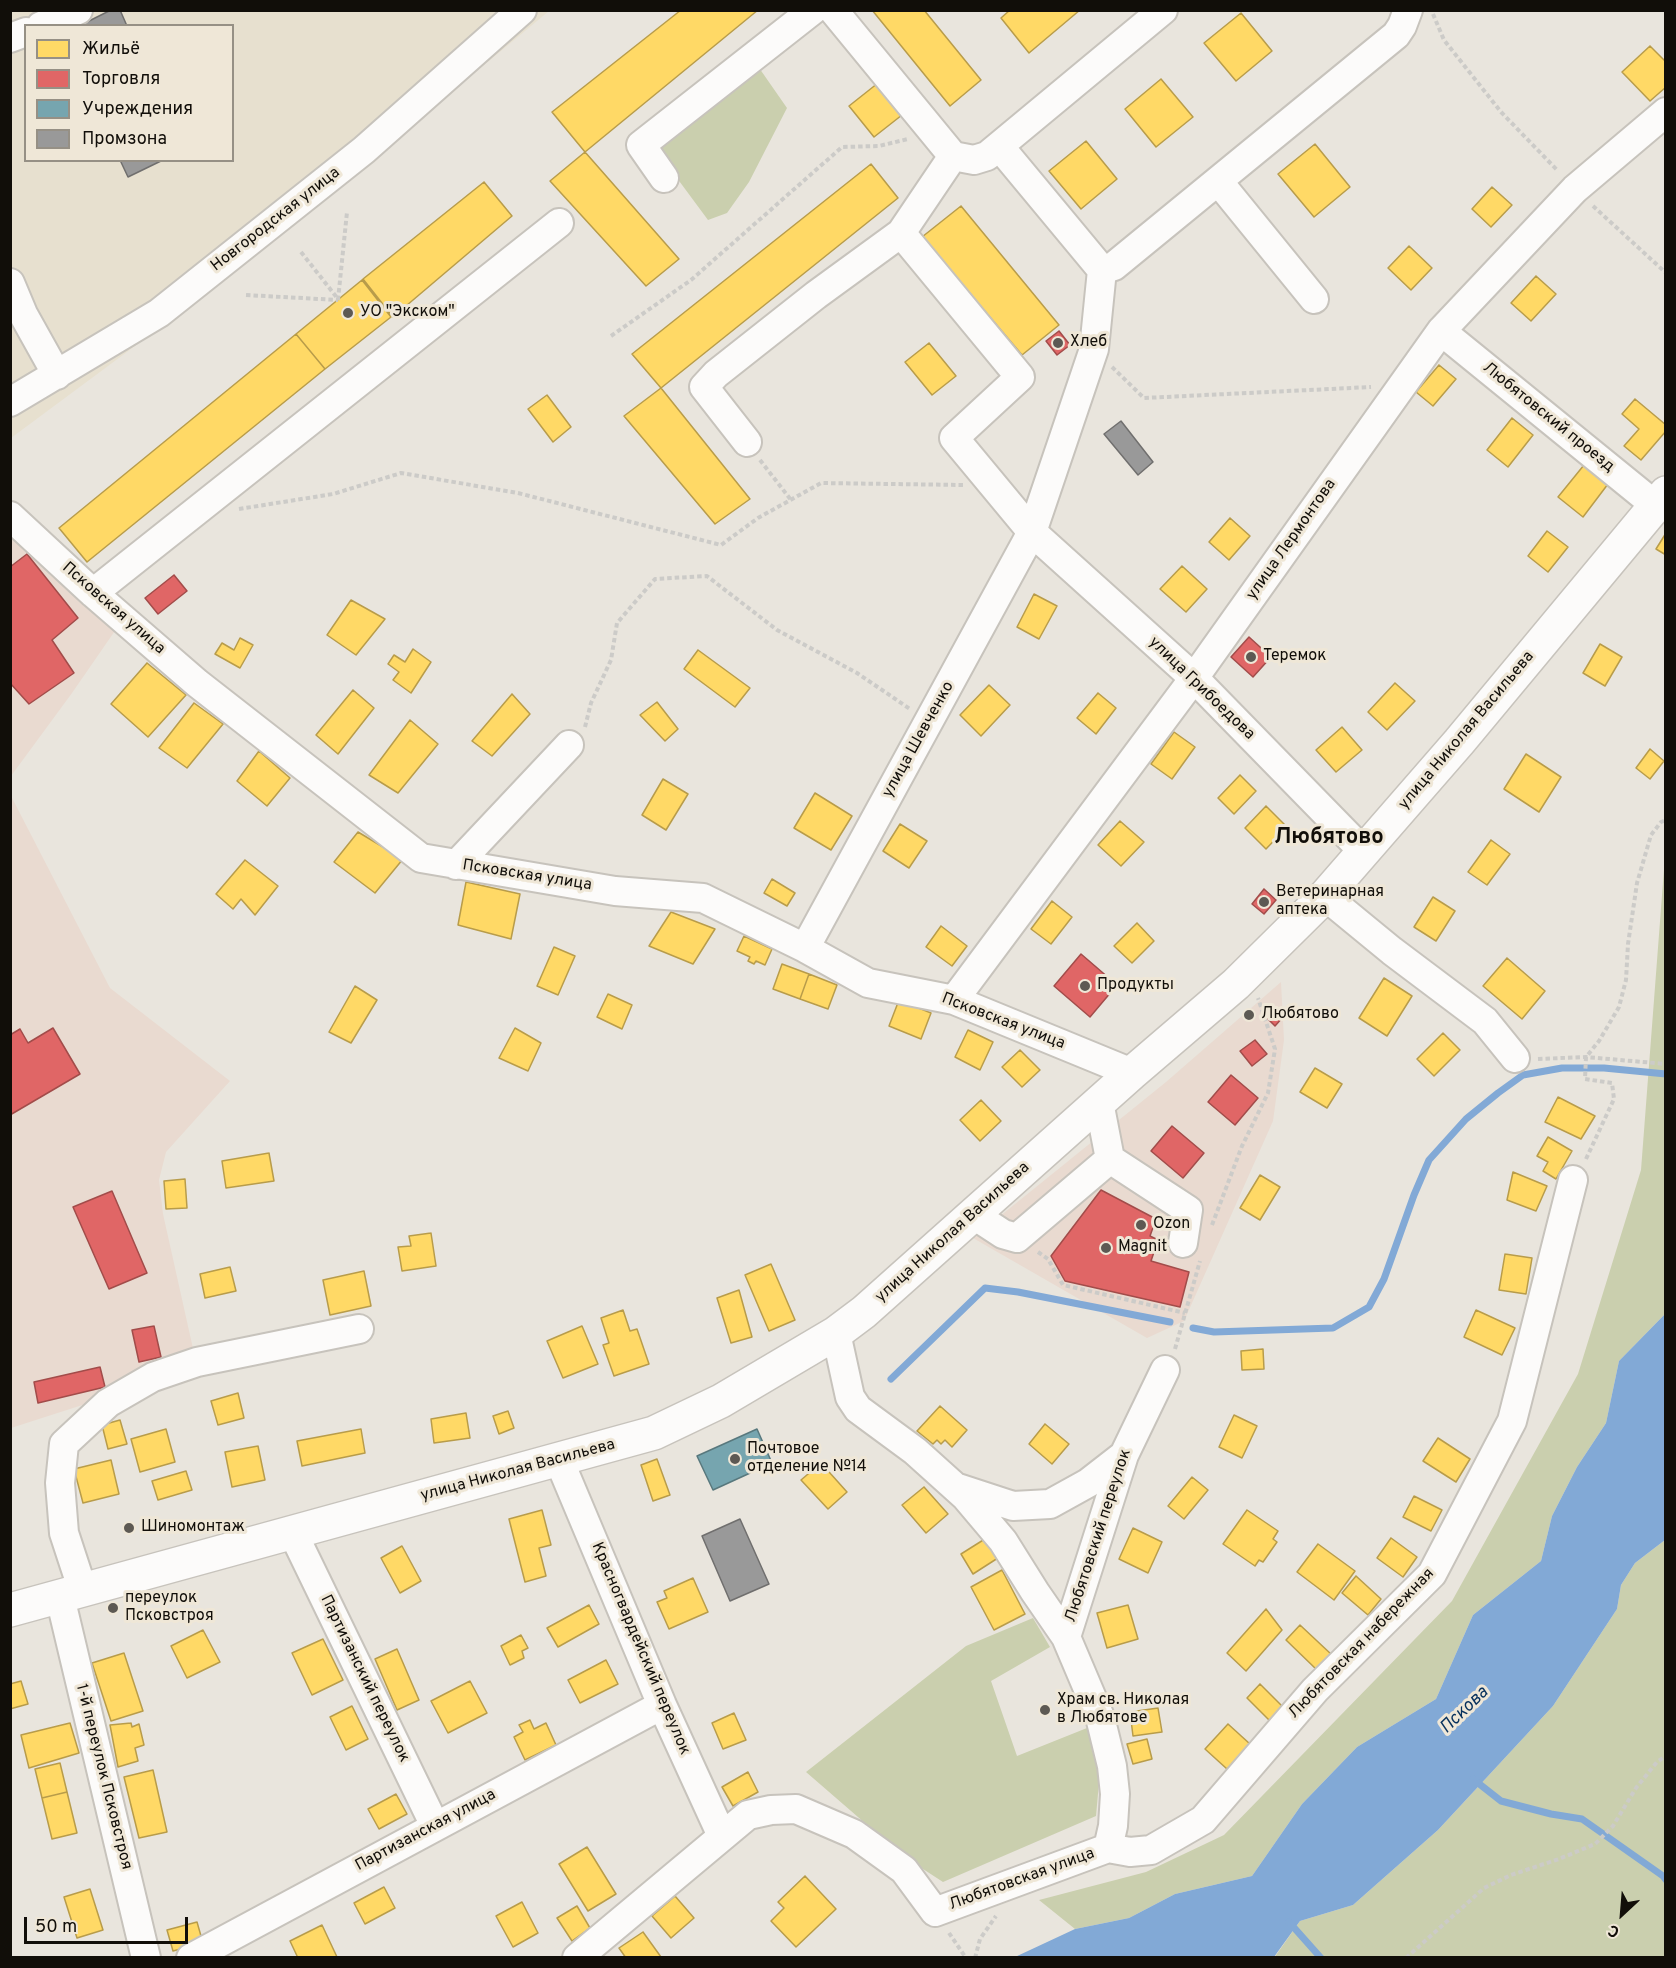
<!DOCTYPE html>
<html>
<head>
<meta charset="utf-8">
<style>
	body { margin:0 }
	#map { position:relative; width:1676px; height:1968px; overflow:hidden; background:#e9e5dd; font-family:Overpass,sans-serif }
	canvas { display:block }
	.frame { position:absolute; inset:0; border:12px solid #110e09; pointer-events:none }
	.legend { position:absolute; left:24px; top:24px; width:210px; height:138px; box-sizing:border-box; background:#efe7d7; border:2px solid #969085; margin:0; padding:8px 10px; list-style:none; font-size:18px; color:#110e09 }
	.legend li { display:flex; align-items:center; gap:12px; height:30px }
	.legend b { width:30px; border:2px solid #969085 }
	.north { position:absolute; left:1592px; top:1884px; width:60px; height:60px; -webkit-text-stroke:4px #efe7d7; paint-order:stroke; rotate:206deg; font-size:16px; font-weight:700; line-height:24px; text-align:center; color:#110e09 }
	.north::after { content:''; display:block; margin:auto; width:21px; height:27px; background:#110e09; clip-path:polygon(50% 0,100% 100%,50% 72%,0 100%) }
	.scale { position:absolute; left:24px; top:1917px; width:164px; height:27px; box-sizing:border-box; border:3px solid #110e09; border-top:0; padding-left:8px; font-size:18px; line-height:21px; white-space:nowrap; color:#110e09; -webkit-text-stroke:4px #efe7d7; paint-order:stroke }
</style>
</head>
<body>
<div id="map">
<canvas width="1676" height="1968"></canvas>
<div class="frame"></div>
<ul class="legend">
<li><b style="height:16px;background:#ffd966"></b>Жильё</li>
<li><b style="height:16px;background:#e06666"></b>Торговля</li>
<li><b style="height:16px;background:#76a5af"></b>Учреждения</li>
<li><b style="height:16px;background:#999"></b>Промзона</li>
</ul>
<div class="north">С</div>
<div class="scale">50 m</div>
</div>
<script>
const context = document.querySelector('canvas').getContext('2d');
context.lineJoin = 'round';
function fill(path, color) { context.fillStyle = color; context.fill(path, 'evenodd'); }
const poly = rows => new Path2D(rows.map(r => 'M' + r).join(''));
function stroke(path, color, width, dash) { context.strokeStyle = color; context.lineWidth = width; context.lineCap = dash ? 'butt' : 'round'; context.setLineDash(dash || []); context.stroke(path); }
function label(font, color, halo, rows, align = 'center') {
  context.font = font + ' Overpass,sans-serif'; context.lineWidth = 6; context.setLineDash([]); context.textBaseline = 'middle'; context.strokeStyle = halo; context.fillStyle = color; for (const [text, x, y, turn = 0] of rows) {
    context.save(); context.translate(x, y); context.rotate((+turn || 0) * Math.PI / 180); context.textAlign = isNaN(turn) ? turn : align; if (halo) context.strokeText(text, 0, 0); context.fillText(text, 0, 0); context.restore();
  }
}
fill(poly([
	[11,519,119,625,72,693,11,776],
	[10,794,110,988,230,1081,166,1152,159,1180,163,1214,194,1353,101,1399,11,1428],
	[1281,982,1284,1040,1273,1121,1184,1321,1147,1338,973,1238,1166,1082]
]), '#e9dad0');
fill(poly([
	[11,11,549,11,335,189,197,300,11,438],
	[26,26,232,26,232,160,26,160]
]), '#e7e0cf');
fill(poly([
	[755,62,787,108,749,182,727,213,708,220,654,147],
	[1665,856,1665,1314,1619,1361,1606,1423,1577,1467,1552,1516,1541,1561,1473,1615,1436,1699,1357,1747,1302,1804,1252,1876,1175,1894,1129,1918,1075,1929,1039,1900,1146,1872,1224,1835,1452,1601,1578,1374,1641,1170],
	[1665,1540,1665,1957,1274,1958,1300,1921,1353,1905,1438,1830,1553,1706,1617,1609,1621,1585,1635,1563],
	[1033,1618,1050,1647,991,1681,1017,1756,1087,1728,1101,1760,1096,1816,943,1882,903,1856,806,1772,966,1646]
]), '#cacfae');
fill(poly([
	[1665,1314,1665,1540,1635,1563,1621,1585,1617,1609,1553,1706,1438,1830,1353,1905,1300,1921,1274,1957,1015,1957,1075,1929,1129,1918,1175,1894,1252,1876,1302,1804,1357,1747,1436,1699,1473,1615,1541,1561,1552,1516,1577,1467,1606,1423,1619,1361]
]), '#82a9d6');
const homes = poly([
	[681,10,758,10,585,152,552,112,681,10],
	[872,10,924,10,981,80,950,106,872,10],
	[1010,10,1080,10,1029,53,1001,18,1010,10],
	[1241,13,1272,51,1236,81,1204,43,1241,13],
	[1650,46,1666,62,1666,87,1650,101,1622,72,1650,46],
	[1161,79,1193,117,1156,147,1125,109,1161,79],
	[878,83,902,115,874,137,849,106,878,83],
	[1086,141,1117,179,1081,209,1049,171,1086,141],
	[1315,144,1350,187,1314,217,1278,174,1315,144],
	[585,152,679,259,646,286,550,181,585,152],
	[871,164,898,198,661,388,632,354,871,164],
	[484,182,512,216,393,317,363,279,484,182],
	[1492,187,1512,205,1491,227,1472,209,1492,187],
	[961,206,1059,325,1022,355,922,237,961,206],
	[1409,246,1432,268,1411,290,1388,268,1409,246],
	[1536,276,1556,294,1531,321,1511,303,1536,276],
	[362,280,391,317,325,369,296,334,362,280],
	[296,334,325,369,87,562,59,528,296,334],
	[929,343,956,376,932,395,905,362,929,343],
	[1439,365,1456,379,1433,406,1416,392,1439,365],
	[661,388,750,499,715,524,624,416,661,388],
	[547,395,571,427,553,442,528,409,547,395],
	[1635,399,1666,425,1666,431,1641,460,1624,446,1639,429,1622,414,1635,399],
	[1512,418,1533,435,1508,467,1487,450,1512,418],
	[1584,465,1608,484,1583,517,1558,497,1584,465],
	[1230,518,1250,536,1229,560,1209,542,1230,518],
	[1547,531,1568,547,1548,572,1528,556,1547,531],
	[1666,533,1666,555,1656,549,1666,533],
	[1182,566,1207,589,1186,612,1160,589,1182,566],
	[1034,594,1057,606,1039,639,1017,627,1034,594],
	[351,600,385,619,356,655,327,635,351,600],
	[240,638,253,645,240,668,215,654,222,643,234,650,240,638],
	[1600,644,1622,657,1605,686,1583,673,1600,644],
	[413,649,431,662,411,693,393,680,399,672,388,664,394,655,405,662,413,649],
	[698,650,750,688,735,707,684,669,698,650],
	[147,663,186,695,148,737,111,704,147,663],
	[1395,683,1415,701,1387,730,1368,712,1395,683],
	[989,685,1010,705,981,736,960,715,989,685],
	[353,690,374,708,338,754,316,735,353,690],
	[1098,693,1116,708,1096,734,1077,718,1098,693],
	[512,694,530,714,492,756,472,741,512,694],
	[657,702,678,729,665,741,640,715,657,702],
	[194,703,223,724,187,768,159,748,194,703],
	[410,720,438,744,398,793,369,775,410,720],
	[1342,727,1362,750,1336,772,1316,750,1342,727],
	[1174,732,1195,747,1172,779,1151,764,1174,732],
	[1650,749,1664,761,1650,779,1636,768,1650,749],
	[259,751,290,778,267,806,237,781,259,751],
	[1526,754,1561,777,1539,812,1504,789,1526,754],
	[1240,775,1256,791,1234,814,1218,798,1240,775],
	[663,779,688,794,666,830,642,815,663,779],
	[815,793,852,816,831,850,794,828,815,793],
	[1266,806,1287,827,1266,849,1245,828,1266,806],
	[1120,821,1144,842,1121,866,1098,845,1120,821],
	[900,824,927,841,909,868,883,851,900,824],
	[358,832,403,859,375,893,334,862,358,832],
	[1491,840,1510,854,1487,885,1468,872,1491,840],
	[245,860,278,886,255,915,241,899,233,909,216,894,245,860],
	[772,879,795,893,787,906,764,893,772,879],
	[466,882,520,894,511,939,458,925,466,882],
	[1433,897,1455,911,1436,941,1414,927,1433,897],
	[1052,901,1072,917,1051,944,1031,929,1052,901],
	[671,912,715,929,693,964,649,946,671,912],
	[1137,923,1154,941,1132,963,1114,946,1137,923],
	[941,926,967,946,952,966,926,947,941,926],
	[744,936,772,949,765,965,756,961,754,964,748,961,750,957,737,951,744,936],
	[554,947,575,956,558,995,537,986,554,947],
	[1507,958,1545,991,1522,1019,1483,986,1507,958],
	[782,964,809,974,800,999,773,989,782,964],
	[809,974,837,985,828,1009,800,999,809,974],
	[1384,978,1412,996,1387,1036,1359,1018,1384,978],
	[355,986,377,1000,351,1043,329,1032,355,986],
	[608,994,632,1005,622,1029,597,1017,608,994],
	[899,1000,931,1013,921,1039,889,1026,899,1000],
	[515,1028,541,1043,528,1071,499,1058,515,1028],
	[968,1030,993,1042,980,1070,955,1057,968,1030],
	[1443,1033,1460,1050,1434,1076,1417,1059,1443,1033],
	[1020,1050,1040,1070,1022,1087,1002,1067,1020,1050],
	[1315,1068,1342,1084,1327,1108,1300,1092,1315,1068],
	[1558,1097,1595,1116,1581,1139,1545,1122,1558,1097],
	[981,1100,1001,1121,980,1141,960,1120,981,1100],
	[1548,1137,1572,1151,1556,1179,1543,1171,1548,1162,1537,1156,1548,1137],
	[269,1153,274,1181,226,1188,222,1161,269,1153],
	[1513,1172,1547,1186,1536,1211,1507,1200,1513,1172],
	[1260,1175,1280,1187,1260,1220,1240,1208,1260,1175],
	[185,1179,187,1208,166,1209,164,1181,185,1179],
	[431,1233,436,1266,402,1271,398,1247,411,1246,409,1236,431,1233],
	[1505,1254,1532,1258,1526,1294,1499,1290,1505,1254],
	[771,1264,795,1320,769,1331,745,1275,771,1264],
	[230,1267,236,1291,205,1298,200,1274,230,1267],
	[364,1271,371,1306,330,1315,323,1280,364,1271],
	[739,1290,752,1337,731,1343,717,1298,739,1290],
	[623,1310,630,1331,637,1329,649,1364,614,1376,603,1345,609,1343,601,1318,623,1310],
	[1476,1310,1515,1328,1502,1355,1464,1337,1476,1310],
	[582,1326,598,1364,563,1378,547,1341,582,1326],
	[1263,1349,1264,1369,1242,1370,1241,1351,1263,1349],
	[238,1393,244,1418,218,1425,211,1401,238,1393],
	[940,1406,967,1430,952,1447,945,1440,941,1444,937,1440,933,1444,917,1431,940,1406],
	[508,1411,514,1428,499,1434,493,1416,508,1411],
	[466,1413,470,1438,434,1443,431,1419,466,1413],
	[1234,1415,1257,1426,1242,1458,1219,1447,1234,1415],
	[120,1420,127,1444,108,1449,102,1425,120,1420],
	[1045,1424,1069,1444,1052,1464,1029,1444,1045,1424],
	[166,1429,175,1462,140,1472,131,1439,166,1429],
	[361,1429,365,1453,302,1466,297,1441,361,1429],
	[1438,1438,1470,1459,1456,1482,1423,1461,1438,1438],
	[258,1446,265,1480,232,1487,225,1452,258,1446],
	[657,1459,670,1495,653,1501,641,1465,657,1459],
	[111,1460,119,1494,83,1503,74,1469,111,1460],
	[821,1463,847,1492,828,1509,801,1480,821,1463],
	[186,1471,192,1490,158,1500,152,1481,186,1471],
	[1192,1477,1208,1490,1184,1519,1168,1506,1192,1477],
	[924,1487,948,1514,926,1533,902,1505,924,1487],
	[1414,1496,1442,1510,1431,1531,1403,1517,1414,1496],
	[542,1510,551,1545,539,1548,546,1576,525,1582,509,1519,542,1510],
	[1247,1510,1278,1531,1273,1539,1277,1542,1263,1562,1259,1560,1255,1566,1223,1544,1247,1510],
	[1133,1528,1162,1542,1148,1573,1119,1559,1133,1528],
	[988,1537,1001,1556,973,1574,961,1554,988,1537],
	[1391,1538,1417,1557,1403,1577,1377,1558,1391,1538],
	[1318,1544,1355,1571,1334,1600,1297,1572,1318,1544],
	[402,1546,421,1581,400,1593,381,1558,402,1546],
	[1002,1570,1025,1614,994,1630,971,1587,1002,1570],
	[1356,1576,1381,1599,1368,1615,1342,1593,1356,1576],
	[693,1578,708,1612,669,1629,657,1602,667,1598,664,1591,693,1578],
	[589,1605,599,1624,558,1647,547,1628,589,1605],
	[1128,1605,1138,1639,1107,1648,1097,1613,1128,1605],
	[1266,1609,1282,1630,1246,1671,1227,1653,1266,1609],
	[1300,1625,1332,1655,1317,1670,1286,1640,1300,1625],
	[203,1630,220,1662,187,1678,171,1646,203,1630],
	[521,1635,528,1648,522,1651,524,1658,510,1665,501,1646,521,1635],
	[323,1639,343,1680,312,1695,292,1653,323,1639],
	[397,1649,419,1700,397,1710,375,1659,397,1649],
	[124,1653,143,1711,111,1721,92,1663,124,1653],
	[606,1660,618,1684,580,1703,568,1680,606,1660],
	[21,1681,28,1704,10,1709,10,1684,21,1681],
	[470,1681,487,1713,448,1733,431,1701,470,1681],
	[1260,1684,1285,1709,1272,1723,1247,1698,1260,1684],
	[352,1706,368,1739,346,1750,330,1717,352,1706],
	[1158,1708,1162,1732,1133,1736,1130,1712,1158,1708],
	[734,1713,746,1740,723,1749,712,1723,734,1713],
	[530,1720,534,1729,546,1723,556,1745,525,1760,514,1737,523,1732,519,1725,530,1720],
	[70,1723,79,1753,29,1768,21,1735,70,1723],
	[131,1723,132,1727,139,1724,144,1745,135,1748,138,1761,118,1767,110,1725,131,1723],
	[1228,1724,1250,1744,1227,1769,1205,1749,1228,1724],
	[1147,1739,1152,1759,1133,1764,1127,1744,1147,1739],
	[60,1763,67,1792,42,1798,35,1769,60,1763],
	[153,1770,167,1832,139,1838,124,1777,153,1770],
	[748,1772,758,1792,733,1806,722,1787,748,1772],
	[67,1792,77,1833,52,1839,42,1798,67,1792],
	[396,1794,407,1814,379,1829,368,1809,396,1794],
	[587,1847,616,1894,588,1911,559,1864,587,1847],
	[805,1876,836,1909,796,1947,771,1921,784,1908,778,1902,805,1876],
	[384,1887,395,1908,365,1924,354,1903,384,1887],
	[90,1889,103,1930,77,1938,64,1897,90,1889],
	[675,1896,694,1918,671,1938,652,1916,675,1896],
	[522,1902,538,1933,513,1947,496,1916,522,1902],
	[577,1906,590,1928,572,1941,557,1918,577,1906],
	[197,1922,203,1943,173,1951,167,1930,197,1922],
	[322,1925,337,1957,298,1958,290,1941,322,1925],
	[643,1932,661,1957,626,1958,619,1948,643,1932]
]);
fill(homes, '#ffd966');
stroke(homes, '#b89c4a', 1.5);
const shops = poly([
	[1059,331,1070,345,1057,355,1046,341,1059,331],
	[27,554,78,618,52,640,74,673,29,704,10,683,10,567,27,554],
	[174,575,187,591,158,614,145,598,174,575],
	[1249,637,1271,657,1253,677,1231,657,1249,637],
	[1264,889,1276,900,1264,914,1252,904,1264,889],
	[1081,954,1117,985,1090,1017,1054,986,1081,954],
	[1277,1011,1283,1017,1275,1026,1268,1019,1277,1011],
	[53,1028,80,1074,10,1115,10,1035,20,1029,28,1043,53,1028],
	[1255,1040,1267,1054,1252,1066,1240,1051,1255,1040],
	[1231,1075,1258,1098,1235,1125,1208,1102,1231,1075],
	[1172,1126,1204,1153,1183,1178,1151,1151,1172,1126],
	[1101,1190,1156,1219,1150,1236,1158,1240,1151,1261,1189,1272,1180,1307,1065,1281,1051,1256,1101,1190],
	[112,1191,147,1273,109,1289,73,1207,112,1191],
	[154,1326,161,1357,139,1362,132,1330,154,1326],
	[100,1367,105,1387,38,1403,34,1382,100,1367]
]);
fill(shops, '#e06666');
stroke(shops, '#a24c4a', 1.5);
const public = poly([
	[757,1429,772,1463,713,1490,697,1456,757,1429]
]);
fill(public, '#76a5af');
stroke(public, '#58787d', 1.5);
const industry = poly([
	[111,10,120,10,127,26,79,26,111,10],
	[120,160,163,160,128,177,120,160],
	[1121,421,1153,462,1138,475,1104,434,1121,421],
	[740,1519,769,1584,730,1601,702,1536,740,1519]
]);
fill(industry, '#999');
stroke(industry, '#706f6e', 1.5);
stroke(poly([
	[1193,1328,1214,1332,1333,1328,1369,1307,1384,1279,1414,1195,1429,1160,1466,1119,1498,1093,1523,1075,1562,1068,1604,1068,1666,1074],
	[891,1379,985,1288,1018,1292,1170,1322],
	[1473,1779,1501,1801,1551,1814,1582,1819,1663,1876,1666,1880],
	[1289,1922,1321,1958]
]), '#82a9d6', 7);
const minor = poly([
	[833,10,953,156,974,160,987,156,1163,10],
	[41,26,78,10],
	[10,38,26,32],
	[953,156,901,233,1020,377,954,438,1032,532,1194,678,1364,852],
	[664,178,641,145,813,10],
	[1218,181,1314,299],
	[1102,270,1114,266,1396,35,1402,26,1408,10],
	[10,283,23,314,57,375],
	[1441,331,1655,505],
	[10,402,159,313,364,150,522,10],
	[747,442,704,387,716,374,816,295,901,233],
	[10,516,93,593,197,683,421,858,615,891,703,898,805,948,868,983,954,1000,1132,1073],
	[93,593,559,223],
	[456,865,569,745],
	[1325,896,1392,951,1485,1021,1515,1058],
	[805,948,1032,532,1094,349,1102,270,999,146],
	[954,1000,1194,678,1441,331,1575,189,1666,112],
	[1099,1102,1110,1159],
	[974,1215,1003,1234,1017,1238,1110,1159,1188,1210,1183,1243],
	[559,1460,662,1705,722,1836],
	[958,1488,1013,1506,1050,1504,1088,1483,1124,1455],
	[293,1533,435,1826],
	[83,1591,64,1533,60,1483,64,1444,108,1403,153,1377,197,1362,359,1329],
	[60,1597,146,1958],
	[1066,1637,1124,1455,1165,1370],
	[1108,1848,1130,1852,1151,1850,1203,1820,1315,1690,1432,1574,1512,1421,1573,1180],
	[191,1958,662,1705],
	[577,1958,748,1815,771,1810,796,1809,854,1834,904,1870,935,1912,1108,1848,1113,1826,1115,1794,1112,1766,1100,1717,1066,1637,1035,1592,1003,1541,965,1496,915,1451,858,1409,850,1397,836,1333]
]);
const major = poly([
	[10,1610,654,1433,721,1401,836,1333,864,1312,1132,1073,1236,984,1325,896,1459,742,1666,493]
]);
stroke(minor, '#c7c3bc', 32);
stroke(major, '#c7c3bc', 36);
stroke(poly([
	[1433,14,1444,40,1501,112,1558,171],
	[1593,206,1666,273],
	[301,252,338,299],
	[246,295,338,300],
	[338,300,347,212],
	[611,336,691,280,842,147,879,146,908,139],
	[1112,367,1144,398,1371,387],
	[760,460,791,500],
	[239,509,333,494,401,473,518,493,721,545,758,518,821,483,963,485],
	[585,727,591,703,611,660,617,623,655,579,707,576,777,630,857,673,910,709],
	[1538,1059,1586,1057,1666,1064],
	[1586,1159,1614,1099,1612,1083,1585,1079,1586,1057,1599,1041,1619,1007,1626,980,1628,944,1637,883,1651,835,1661,822,1666,820],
	[1212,1225,1242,1146,1268,1093,1275,1049,1258,998],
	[1038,1252,1048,1259,1063,1285,1185,1313],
	[1175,1349,1200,1261],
	[949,1933,966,1958],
	[975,1958,980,1939,996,1916],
	[1406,1958,1484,1888,1511,1875,1559,1859,1595,1844,1613,1826,1636,1788,1657,1762,1666,1756]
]), '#cccbc8', 4, [4.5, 3]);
stroke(minor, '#fcfbfa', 28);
stroke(major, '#fcfbfa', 33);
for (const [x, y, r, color] of [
	[348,313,6,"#5d5953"],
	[1058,343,6,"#5d5953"],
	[1251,657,6,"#5d5953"],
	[1264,902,6,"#5d5953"],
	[1085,986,6,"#5d5953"],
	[1249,1015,6,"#5d5953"],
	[1141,1225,6,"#5d5953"],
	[1106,1248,6,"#5d5953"],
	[735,1459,6,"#5d5953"],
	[129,1528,6,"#5d5953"],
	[113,1608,6,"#5d5953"],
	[1045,1710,6,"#5d5953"]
]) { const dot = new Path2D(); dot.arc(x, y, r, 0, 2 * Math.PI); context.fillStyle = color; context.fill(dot); stroke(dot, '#efe7d7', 2); }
label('16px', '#110e09', '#efe7d7', [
	["Новгородская улица",276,220,-38],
	["Любятовский проезд",1548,418,39],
	["улица Лермонтова",1292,540,-55],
	["Псковская улица",113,609,41],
	["улица Грибоедова",1201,689,44],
	["улица Николая Васильева",1467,731,-50],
	["улица Шевченко",919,740,-61],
	["Псковская улица",527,876,9],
	["Псковская улица",1003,1022,21],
	["улица Николая Васильева",953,1233,-42],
	["улица Николая Васильева",518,1471,-15],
	["Любятовский переулок",1099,1536,-72],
	["Любятовская набережная",1362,1644,-46],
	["Красногвардейский переулок",640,1649,67],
	["Партизанский переулок",364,1679,64],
	["1-й переулок Псковстроя",103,1777,76],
	["Партизанская улица",426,1831,-28],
	["Любятовская улица",1022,1880,-20]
]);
label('16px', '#110e09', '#efe7d7', [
	["УО \"Экском\"",360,313],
	["Хлеб",1070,343],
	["Теремок",1263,657],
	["Ветеринарная",1276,893],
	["аптека",1276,911],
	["Продукты",1097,986],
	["Любятово",1261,1015],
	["Ozon",1153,1225],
	["Magnit",1118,1248],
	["Почтовое",747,1450],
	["отделение №14",747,1468],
	["Шиномонтаж",141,1528],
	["переулок",125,1599],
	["Псковстроя",125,1617],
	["Храм св. Николая",1057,1701],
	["в Любятове",1057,1719]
], 'left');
label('italic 18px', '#07315d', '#efe7d7', [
	["Пскова",1465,1711,-44]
]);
label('bold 22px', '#110e09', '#efe7d7', [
	["Любятово",1329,839]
]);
</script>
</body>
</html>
